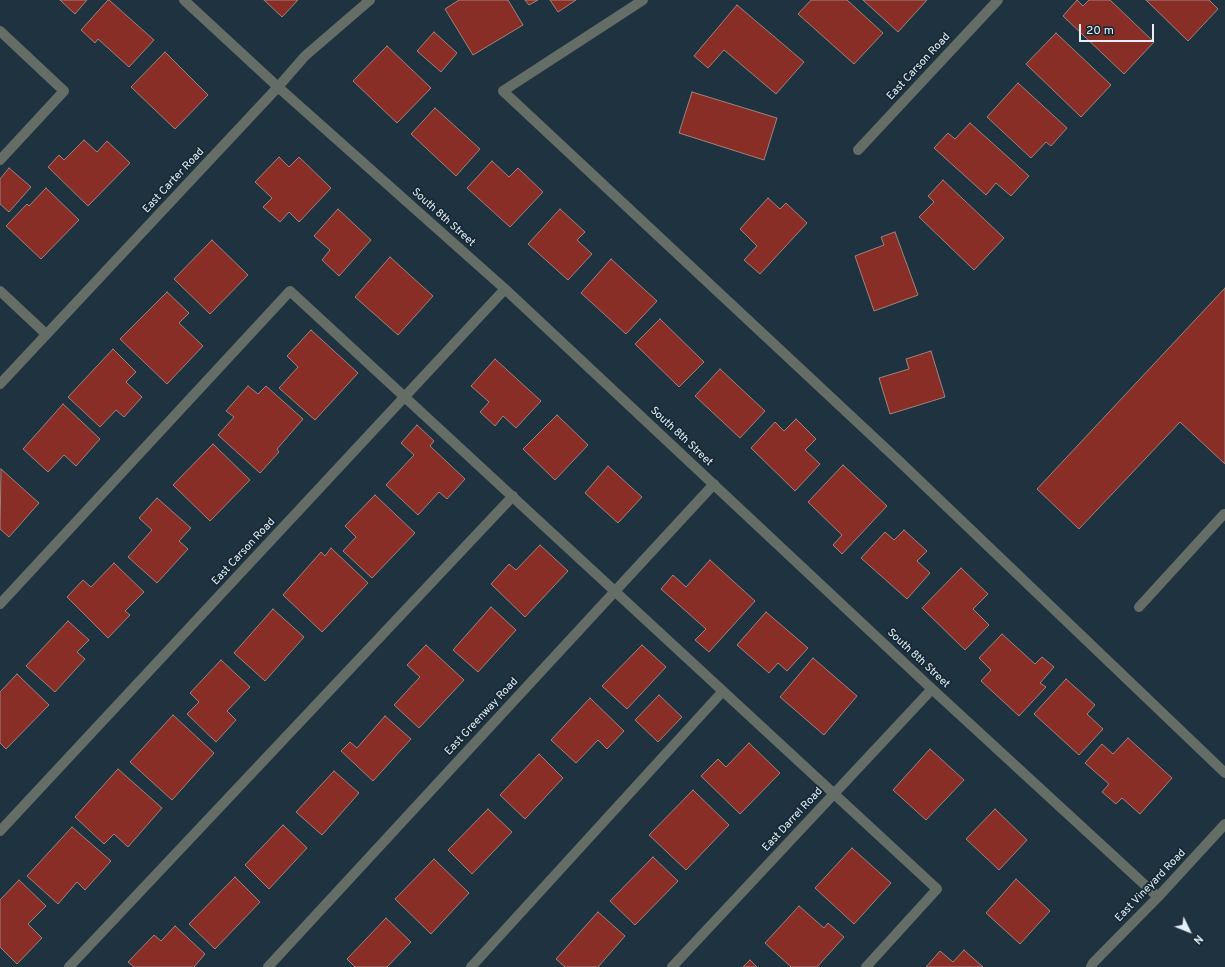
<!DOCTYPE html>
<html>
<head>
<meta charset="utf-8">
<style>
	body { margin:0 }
	#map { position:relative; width:1225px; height:967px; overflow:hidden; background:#1f323f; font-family:Overpass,sans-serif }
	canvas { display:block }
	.north { position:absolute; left:1169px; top:911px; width:40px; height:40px; -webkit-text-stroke:3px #162834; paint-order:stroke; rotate:133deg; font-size:11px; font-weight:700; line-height:16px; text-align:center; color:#e4f0f8 }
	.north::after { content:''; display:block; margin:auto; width:14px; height:18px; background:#e4f0f8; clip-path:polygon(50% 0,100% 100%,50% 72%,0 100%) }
	.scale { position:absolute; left:1079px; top:24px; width:75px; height:18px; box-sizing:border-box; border:2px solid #e4f0f8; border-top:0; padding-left:5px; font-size:12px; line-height:14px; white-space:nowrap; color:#e4f0f8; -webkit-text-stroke:3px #162834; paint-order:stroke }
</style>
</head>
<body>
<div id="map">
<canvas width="1225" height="967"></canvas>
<div class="north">N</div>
<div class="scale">20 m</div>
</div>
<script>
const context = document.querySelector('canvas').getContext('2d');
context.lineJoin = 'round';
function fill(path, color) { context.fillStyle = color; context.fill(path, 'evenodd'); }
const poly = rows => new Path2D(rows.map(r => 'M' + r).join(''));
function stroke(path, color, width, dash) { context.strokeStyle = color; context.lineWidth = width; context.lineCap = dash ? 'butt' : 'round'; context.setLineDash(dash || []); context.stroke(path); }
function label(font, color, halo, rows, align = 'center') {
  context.font = font + ' Overpass,sans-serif'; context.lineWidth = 3.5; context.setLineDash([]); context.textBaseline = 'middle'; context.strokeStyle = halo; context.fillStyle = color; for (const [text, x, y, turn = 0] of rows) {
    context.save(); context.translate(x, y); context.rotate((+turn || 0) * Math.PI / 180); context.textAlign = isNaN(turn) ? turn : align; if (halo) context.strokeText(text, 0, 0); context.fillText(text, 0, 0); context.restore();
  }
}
const building = poly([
	[60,0,87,0,75,14,60,0],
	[108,0,109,0,154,40,129,67,98,39,95,43,81,30,108,0],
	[264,0,298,0,282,17,264,0],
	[459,0,508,0,523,25,473,55,445,9,459,0],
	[525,0,538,0,529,5,525,0],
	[550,0,576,0,558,12,550,0],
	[811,0,847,0,883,33,854,64,798,14,811,0],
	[863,0,927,0,898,32,863,0],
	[1077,0,1083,6,1089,0,1110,0,1154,42,1124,74,1063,16,1077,0],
	[1146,0,1209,0,1218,9,1188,41,1146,0],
	[737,5,804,62,776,94,724,50,708,68,694,56,737,5],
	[434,32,457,53,441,72,417,51,434,32],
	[1056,33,1111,85,1081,117,1026,64,1056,33],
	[387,46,431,88,397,123,353,81,387,46],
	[165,52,208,95,175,129,131,87,165,52],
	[1018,83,1067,128,1051,146,1046,142,1031,158,987,117,1018,83],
	[692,92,777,118,764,160,679,133,692,92],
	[435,108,480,149,456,176,411,134,435,108],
	[970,123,1029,176,1011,196,996,183,986,195,934,148,948,133,955,139,970,123],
	[84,140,97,152,107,141,130,163,88,206,48,167,59,155,64,160,84,140],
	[279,157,289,167,299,157,331,188,299,222,289,212,280,222,263,207,272,198,255,182,279,157],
	[492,161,509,177,518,168,543,192,510,227,467,188,492,161],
	[9,168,31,187,9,212,0,204,0,179,9,168],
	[943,180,1004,238,974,270,919,217,934,202,928,196,943,180],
	[46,188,79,220,41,259,6,226,27,204,29,206,46,188],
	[768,198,780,209,786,203,807,223,760,274,744,260,757,246,740,229,768,198],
	[338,209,371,240,339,276,322,260,330,250,314,236,338,209],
	[560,209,585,232,577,240,592,254,568,280,528,244,560,209],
	[895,232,918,295,874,311,855,256,884,245,881,237,895,232],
	[212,240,248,275,210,314,174,279,212,240],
	[390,257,433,296,398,335,355,297,390,257],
	[611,259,657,301,626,334,581,293,611,259],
	[1225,288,1225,464,1180,422,1079,529,1037,489,1225,288],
	[167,292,189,313,179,323,203,346,167,384,120,339,167,292],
	[660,319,704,362,679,387,635,344,660,319],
	[311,330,358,373,315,420,279,388,298,367,287,356,311,330],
	[113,349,136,372,126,382,142,397,124,417,116,410,100,427,68,397,113,349],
	[931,351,945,397,890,414,879,378,909,369,906,359,931,351],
	[495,359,541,401,516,428,503,416,495,426,480,412,489,402,471,386,495,359],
	[720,369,765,411,740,438,695,396,720,369],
	[248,386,258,394,266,386,303,419,277,449,279,452,260,473,218,435,234,417,226,411,248,386],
	[63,404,100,439,76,466,64,455,48,472,23,449,63,404],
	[557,415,588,445,555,480,523,449,557,415],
	[796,419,816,439,805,450,820,464,795,491,751,448,775,422,784,431,796,419],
	[417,425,434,441,430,446,465,479,447,499,439,492,418,515,386,485,414,455,401,443,417,425],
	[213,444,250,480,210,521,173,485,213,444],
	[843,465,887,506,842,554,833,545,842,535,808,502,843,465],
	[608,466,642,497,618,523,585,493,608,466],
	[1,469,39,503,9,537,0,529,1,469],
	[375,495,415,533,372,578,343,551,356,537,345,526,375,495],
	[157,498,191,528,179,541,188,549,157,583,128,557,152,530,139,518,157,498],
	[904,530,927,551,917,561,930,573,907,599,861,558,885,532,894,540,904,530],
	[540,545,568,571,525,617,491,584,509,564,516,570,540,545],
	[331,548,368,583,322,632,283,595,321,552,325,556,331,548],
	[710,560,755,601,709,652,695,640,706,629,661,589,673,575,686,587,710,560],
	[114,563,144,592,125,611,130,615,108,638,67,597,83,580,91,587,114,563],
	[961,568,988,594,973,609,989,625,965,650,922,608,961,568],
	[491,607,516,630,478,672,453,650,491,607],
	[273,609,304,637,265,681,234,653,273,609],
	[766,612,808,648,787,671,778,663,769,673,737,645,766,612],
	[68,621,89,640,77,652,85,659,55,692,26,666,68,621],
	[1002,634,1035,664,1042,657,1054,667,1040,683,1046,687,1019,716,981,681,991,670,979,658,1002,634],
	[426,645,464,680,419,728,394,705,420,677,407,665,426,645],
	[642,645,666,667,627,709,602,686,642,645],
	[813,658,857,696,824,735,780,697,813,658],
	[221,660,250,687,227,711,236,720,216,742,187,714,199,702,190,693,221,660],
	[17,674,49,705,6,749,0,743,0,692,17,674],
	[1066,679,1095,705,1087,714,1103,729,1079,755,1034,714,1066,679],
	[659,695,682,717,658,742,635,720,659,695],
	[590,698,624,731,607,749,598,740,576,763,551,740,590,698],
	[173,715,214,753,172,800,130,762,173,715],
	[385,716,411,739,373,781,341,751,350,742,357,748,385,716],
	[1128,738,1172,778,1140,814,1122,798,1116,804,1102,792,1109,784,1085,763,1102,744,1113,754,1128,738],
	[749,743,780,773,740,814,701,776,718,759,726,767,749,743],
	[930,749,964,780,926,820,893,790,930,749],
	[539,754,563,778,525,819,500,795,539,754],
	[118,769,162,808,128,847,114,834,104,844,75,817,118,769],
	[334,771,359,793,322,835,296,812,334,771],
	[693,790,729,825,686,870,649,835,693,790],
	[488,809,512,832,472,874,448,850,488,809],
	[995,809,1027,840,999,870,966,839,995,809],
	[283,825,307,848,269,889,245,865,283,825],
	[72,827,111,861,85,890,77,882,58,904,27,876,72,827],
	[852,848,891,883,854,924,815,888,852,848],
	[653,857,678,881,635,925,610,901,653,857],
	[434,859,469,893,431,934,395,899,434,859],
	[235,877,260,902,215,949,189,924,235,877],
	[1016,879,1050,911,1020,944,986,913,1016,879],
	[19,880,46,906,28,924,42,938,17,964,0,947,0,900,19,880],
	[799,906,824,928,828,923,844,937,817,967,791,967,765,943,799,906],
	[598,912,625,936,598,967,565,967,556,959,598,912],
	[386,918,411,942,387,967,355,967,347,959,386,918],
	[175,926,205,954,194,967,134,967,128,962,154,935,161,941,175,926],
	[964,950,983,967,926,967,940,951,953,962,964,950],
	[750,960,757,967,743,967,750,960]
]);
fill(building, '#882e26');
stroke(building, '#9e837f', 1);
stroke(poly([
	[184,0,278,87,505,289,932,689,1158,897],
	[643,0,503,91,898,460,1225,773],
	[0,31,64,91,0,160],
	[858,150,998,0],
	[0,291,46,334],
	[0,384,278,87,305,56,370,0],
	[0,604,290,291,937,889,866,967],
	[1139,607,1224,514],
	[0,831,505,289],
	[69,967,513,496],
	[268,967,714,484],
	[471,967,723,691],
	[672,967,932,689],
	[1091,967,1093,963,1158,897,1225,824]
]), '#646d66', 10);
label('11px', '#e4f0f8', '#162834', [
	["East Carson Road",919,67,-47],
	["East Carter Road",174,181,-47],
	["South 8th Street",443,218,42],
	["South 8th Street",681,437,43],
	["East Carson Road",244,552,-47],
	["South 8th Street",918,659,43],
	["East Greenway Road",482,717,-47],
	["East Darrel Road",793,820,-47],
	["East Vineyard Road",1151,886,-46]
]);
</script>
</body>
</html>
